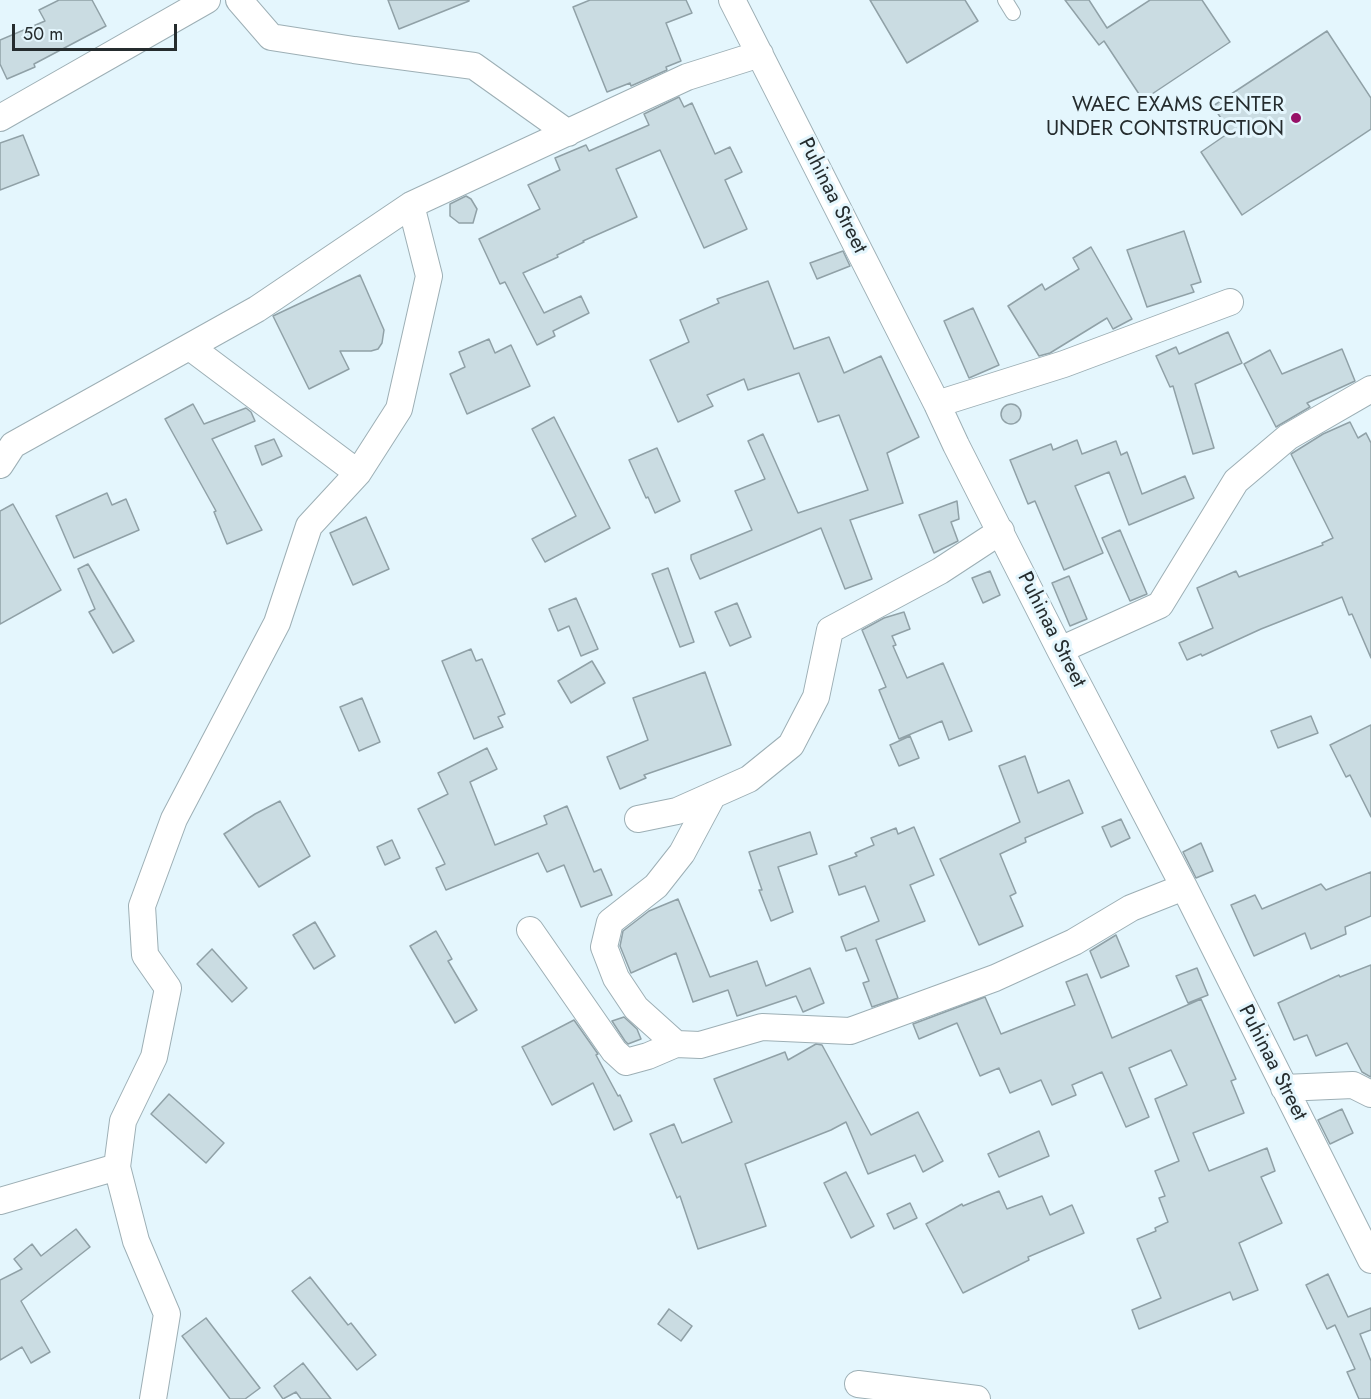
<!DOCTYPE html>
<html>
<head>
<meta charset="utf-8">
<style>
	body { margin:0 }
	#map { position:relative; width:1371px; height:1399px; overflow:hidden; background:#e4f6fd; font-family:Jost,sans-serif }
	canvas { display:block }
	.scale { position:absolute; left:12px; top:24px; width:165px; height:27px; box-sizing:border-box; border:3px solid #252c2e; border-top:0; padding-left:8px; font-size:18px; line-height:21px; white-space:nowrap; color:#252c2e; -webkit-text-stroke:4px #e4f6fd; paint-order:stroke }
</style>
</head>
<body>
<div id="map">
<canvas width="1371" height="1399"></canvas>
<div class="scale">50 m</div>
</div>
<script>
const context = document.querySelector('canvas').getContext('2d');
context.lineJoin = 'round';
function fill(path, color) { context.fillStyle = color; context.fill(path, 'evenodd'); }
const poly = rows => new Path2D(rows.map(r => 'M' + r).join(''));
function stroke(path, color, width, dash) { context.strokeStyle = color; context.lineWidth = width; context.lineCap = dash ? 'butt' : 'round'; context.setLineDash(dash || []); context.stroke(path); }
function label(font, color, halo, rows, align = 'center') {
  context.font = font + ' Jost,sans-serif'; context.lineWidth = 6; context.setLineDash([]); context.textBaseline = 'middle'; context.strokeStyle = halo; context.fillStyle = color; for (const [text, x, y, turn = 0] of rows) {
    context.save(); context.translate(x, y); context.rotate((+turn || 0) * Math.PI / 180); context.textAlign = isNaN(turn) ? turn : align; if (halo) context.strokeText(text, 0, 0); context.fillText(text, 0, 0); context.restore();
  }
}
const building = poly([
	[59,0,92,0,106,26,34,64,35,67,7,79,0,64,0,40,45,21,39,10,59,0],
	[388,0,469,0,469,1,399,29,388,0],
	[590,0,686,0,692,13,666,23,681,61,666,67,667,70,631,86,630,83,607,92,573,7,590,0],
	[870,0,965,0,978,21,907,63,870,0],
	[1065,0,1089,0,1107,28,1150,0,1202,0,1230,42,1143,100,1104,41,1099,45,1065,0],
	[1327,31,1371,98,1371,129,1242,215,1201,152,1230,132,1213,106,1327,31],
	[679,97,684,107,692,103,715,154,730,147,742,172,725,180,747,229,704,248,660,150,616,169,637,217,583,241,584,242,557,255,558,257,523,273,544,313,581,296,589,313,553,331,555,336,537,345,505,282,500,284,479,239,540,209,528,185,560,170,555,158,586,145,589,151,649,125,644,114,679,97],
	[23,135,39,175,0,190,0,143,23,135],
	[466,196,471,199,477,209,473,223,459,223,450,216,450,204,466,196],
	[1184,231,1201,282,1191,285,1194,292,1147,307,1127,250,1184,231],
	[1091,247,1132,319,1113,329,1107,318,1050,353,1039,356,1008,306,1042,284,1045,290,1079,269,1073,258,1091,247],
	[843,251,850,266,817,279,810,263,843,251],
	[360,275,384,330,382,343,378,349,371,351,340,351,349,369,309,389,273,316,360,275],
	[768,281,794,349,829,337,844,373,881,356,919,437,887,453,903,503,850,520,872,579,845,589,821,528,700,579,691,559,691,555,752,530,735,491,765,479,748,441,763,434,798,513,868,490,839,415,818,422,799,373,748,390,744,379,707,395,713,406,678,422,650,360,689,342,680,320,719,303,717,299,768,281],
	[973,308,999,365,969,378,944,321,973,308],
	[1228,332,1242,363,1195,384,1214,448,1193,454,1173,386,1170,387,1156,356,1176,347,1179,354,1228,332],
	[489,339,495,353,511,345,530,386,467,414,450,374,465,367,459,352,489,339],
	[1342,349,1355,381,1307,403,1310,407,1276,427,1244,364,1270,350,1282,374,1342,349],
	[193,404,204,424,246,408,251,412,255,421,212,439,262,530,227,544,214,512,216,511,165,419,193,404],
	'1001 414a10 10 0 1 1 20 0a10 10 0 1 1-20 0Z',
	[554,417,610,528,545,562,532,539,576,516,532,429,554,417],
	[1350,422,1358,438,1366,433,1371,443,1371,658,1352,614,1349,615,1342,597,1261,629,1202,656,1201,654,1187,660,1179,643,1213,628,1197,588,1236,571,1239,577,1323,545,1322,543,1333,538,1291,454,1323,434,1350,422],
	[274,439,282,456,262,465,255,446,274,439],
	[1077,440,1082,454,1116,441,1121,455,1127,452,1142,494,1185,476,1194,498,1129,525,1109,472,1075,486,1103,553,1064,570,1035,501,1028,504,1010,460,1051,444,1053,450,1077,440],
	[657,448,680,501,655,513,648,497,646,498,629,460,657,448],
	[107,493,112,505,126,499,139,530,74,558,56,516,107,493],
	[957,501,959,519,951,522,958,541,934,553,919,515,957,501],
	[13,504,61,590,0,624,0,511,13,504],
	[366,517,389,569,353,585,330,533,366,517],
	[1120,530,1147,594,1130,601,1102,538,1120,530],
	[88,564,134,641,113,653,89,612,95,609,78,569,88,564],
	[668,568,694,642,680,647,652,574,668,568],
	[990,571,1000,595,983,603,972,578,990,571],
	[1069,576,1087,619,1070,626,1052,583,1069,576],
	[576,598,598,649,581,656,569,626,558,631,549,609,576,598],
	[737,603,751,637,730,646,715,612,737,603],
	[904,612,910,629,892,636,896,645,893,646,907,678,943,663,972,731,949,740,942,721,899,739,879,690,886,687,862,630,884,618,904,612],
	[471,649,476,661,482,659,505,714,498,717,503,727,474,739,442,661,471,649],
	[592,661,605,683,571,703,558,681,592,661],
	[705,672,731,745,644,775,646,778,620,789,607,757,648,740,633,698,705,672],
	[362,698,380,742,359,751,340,707,362,698],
	[1311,716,1318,733,1278,748,1271,731,1311,716],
	[1371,725,1371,817,1350,775,1346,777,1330,745,1371,725],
	[910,736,919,758,899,766,890,745,910,736],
	[487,748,497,769,470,782,495,845,547,824,544,816,567,806,594,872,601,869,612,895,581,907,564,865,547,872,538,853,446,890,436,868,445,864,418,809,448,794,438,773,487,748],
	[1025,756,1038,793,1069,780,1083,813,1025,838,1026,842,1000,854,1016,893,1010,896,1023,926,979,945,940,859,1020,822,999,766,1025,756],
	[280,801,310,856,259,887,224,834,255,814,280,801],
	[1121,819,1130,838,1111,847,1102,827,1121,819],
	[914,827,934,875,910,885,925,921,876,940,898,998,872,1007,863,983,869,981,856,948,846,951,841,937,879,921,865,886,839,895,829,866,857,856,855,853,874,845,871,838,896,828,898,834,914,827],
	[810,832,817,854,778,867,793,912,771,921,759,890,762,890,749,852,810,832],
	[392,840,400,858,385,865,377,847,392,840],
	[1201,843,1213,871,1196,878,1183,852,1201,843],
	[1371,872,1371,916,1345,927,1346,934,1311,949,1305,933,1254,956,1231,905,1255,895,1262,909,1321,884,1326,890,1371,872],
	[678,899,710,977,757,961,766,986,810,968,824,1003,803,1012,796,996,737,1016,728,990,693,1002,676,953,631,973,620,946,623,931,649,911,678,899],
	[315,922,335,956,314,969,293,935,315,922],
	[436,931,452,959,448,961,477,1010,455,1023,410,946,436,931],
	[1116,935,1129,966,1101,978,1090,951,1116,935],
	[212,949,247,988,232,1002,197,964,212,949],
	[1371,965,1371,1077,1362,1072,1347,1043,1316,1056,1307,1035,1294,1040,1278,1003,1339,975,1340,977,1371,965],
	[1197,968,1208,995,1188,1003,1176,976,1197,968],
	[1087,974,1112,1038,1201,999,1236,1079,1231,1081,1244,1113,1193,1133,1209,1171,1267,1148,1275,1171,1261,1177,1282,1223,1239,1243,1258,1290,1233,1300,1230,1292,1139,1329,1132,1310,1161,1298,1137,1239,1156,1231,1155,1228,1168,1222,1159,1198,1165,1196,1155,1171,1179,1161,1155,1099,1187,1085,1171,1050,1129,1068,1149,1117,1126,1127,1102,1072,1072,1085,1076,1095,1052,1105,1041,1080,1010,1093,999,1068,980,1076,957,1023,919,1039,913,1024,985,997,1001,1034,1075,1005,1066,982,1087,974],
	[624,1017,637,1029,641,1039,628,1044,625,1041,612,1021,624,1017],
	[574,1020,598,1054,596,1055,618,1096,620,1095,632,1121,614,1130,593,1083,552,1105,522,1047,574,1020],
	[816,1044,822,1045,871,1135,918,1112,943,1161,923,1172,915,1155,868,1174,846,1122,831,1130,745,1164,766,1226,698,1249,680,1196,677,1198,650,1134,674,1124,682,1143,732,1122,714,1079,785,1052,788,1060,816,1044],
	[169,1094,224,1143,206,1163,151,1114,169,1094],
	[1342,1109,1353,1133,1330,1144,1318,1120,1342,1109],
	[1039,1131,1049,1156,999,1177,988,1154,1039,1131],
	[846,1172,874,1226,851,1238,824,1183,846,1172],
	[999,1191,1007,1209,1042,1196,1050,1215,1072,1205,1084,1233,1028,1257,1029,1260,963,1293,926,1224,962,1204,963,1206,999,1191],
	[910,1203,917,1218,894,1229,887,1214,910,1203],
	[76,1229,90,1247,21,1301,50,1352,31,1363,22,1347,0,1360,0,1280,22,1269,14,1259,32,1244,41,1256,76,1229],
	[1328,1274,1348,1317,1371,1308,1371,1330,1360,1334,1371,1361,1371,1399,1359,1399,1347,1372,1355,1369,1335,1325,1327,1329,1306,1285,1328,1274],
	[310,1277,348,1325,351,1323,376,1355,357,1370,292,1291,310,1277],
	[669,1309,692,1326,681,1341,658,1324,669,1309],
	[206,1318,260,1388,245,1399,230,1399,182,1336,206,1318],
	[303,1363,331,1399,301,1399,296,1392,283,1399,274,1386,303,1363]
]);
fill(building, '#cadce2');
stroke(building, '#90a1a7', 1.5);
const lane = poly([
	[1005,0,1013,13]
]);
const street = poly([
	[239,0,271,37,354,50,474,66,568,133],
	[732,0,937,404,956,445,1060,650,1184,887,1371,1260],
	[0,118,207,0],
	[190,347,358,473],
	[937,404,1064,364,1230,302],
	[0,465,13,445,257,309,411,205,687,77,760,54],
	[1060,650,1160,605,1236,481,1288,437,1371,389],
	[638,819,677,811,749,779,791,745,816,697,830,630,940,571,1001,531],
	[530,930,614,1051,626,1062,648,1056,676,1044,700,1045,762,1027,850,1031,995,978,1074,942,1131,908,1184,887],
	[676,1044,636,1008,616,978,604,947,610,922,656,886,682,853,713,795],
	[1284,1088,1353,1085,1371,1094],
	[0,1201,117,1167],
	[858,1384,977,1399],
	[153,1399,167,1314,136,1241,117,1167,123,1121,154,1057,168,988,145,955,142,906,174,819,277,623,309,526,358,473,399,409,429,276,411,205]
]);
stroke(lane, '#9dafb5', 16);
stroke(street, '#9dafb5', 28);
stroke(lane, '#fff', 14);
stroke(street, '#fff', 26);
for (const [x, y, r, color] of [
	[1296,118,6,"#971167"]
]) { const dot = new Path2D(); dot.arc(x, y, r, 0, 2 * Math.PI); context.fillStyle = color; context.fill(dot); stroke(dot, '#e4f6fd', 2); }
label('21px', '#252c2e', '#e4f6fd', [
	["WAEC EXAMS CENTER",1284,106],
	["UNDER CONTSTRUCTION",1284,130]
], 'right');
label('21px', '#252c2e', '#e4f6fd', [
	["Puhinaa Street",832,196,63],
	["Puhinaa Street",1051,630,63],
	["Puhinaa Street",1272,1063,63]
]);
</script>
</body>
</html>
